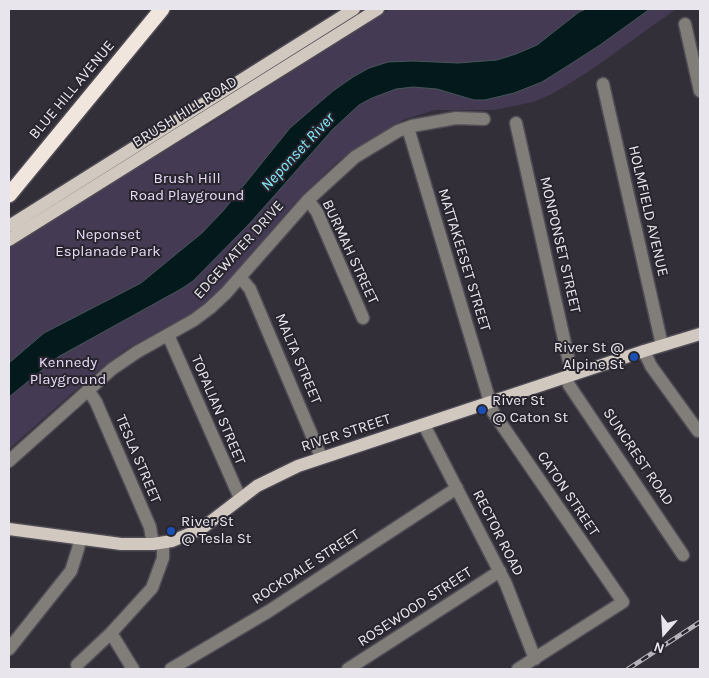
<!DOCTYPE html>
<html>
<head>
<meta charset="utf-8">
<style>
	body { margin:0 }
	#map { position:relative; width:709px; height:678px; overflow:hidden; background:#332f38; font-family:Karla,sans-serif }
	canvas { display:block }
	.frame { position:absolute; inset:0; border:10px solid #e8e6ec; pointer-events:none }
	.north { position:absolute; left:639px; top:608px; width:50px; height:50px; -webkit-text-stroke:4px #29252e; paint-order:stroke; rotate:199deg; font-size:14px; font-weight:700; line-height:20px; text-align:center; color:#e8e6ec }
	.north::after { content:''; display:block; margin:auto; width:18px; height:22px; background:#e8e6ec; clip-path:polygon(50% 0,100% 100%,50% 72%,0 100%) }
</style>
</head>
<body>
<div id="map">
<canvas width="709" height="678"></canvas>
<div class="frame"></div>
<div class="north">N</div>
</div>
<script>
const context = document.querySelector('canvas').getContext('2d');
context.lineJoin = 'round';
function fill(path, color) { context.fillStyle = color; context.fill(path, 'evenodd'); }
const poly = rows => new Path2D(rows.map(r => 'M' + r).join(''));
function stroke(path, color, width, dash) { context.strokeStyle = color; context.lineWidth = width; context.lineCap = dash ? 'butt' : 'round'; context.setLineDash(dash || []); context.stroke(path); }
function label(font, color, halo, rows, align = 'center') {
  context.font = font + ' Karla,sans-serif'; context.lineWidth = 4; context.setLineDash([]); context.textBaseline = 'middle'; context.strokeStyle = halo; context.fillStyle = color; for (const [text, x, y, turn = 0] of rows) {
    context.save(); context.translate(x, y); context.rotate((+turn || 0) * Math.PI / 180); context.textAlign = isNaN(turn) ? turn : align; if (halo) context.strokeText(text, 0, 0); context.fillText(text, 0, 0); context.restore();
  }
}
fill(poly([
	[390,9,586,9,579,12,537,45,516,54,497,60,458,63,413,61,369,68,353,77,333,91,290,128,223,211,202,233,175,255,141,283,44,333,9,363,9,245,208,125],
	[650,9,676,9,588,72,552,94,533,102,494,110,435,110,405,119,350,153,336,163,293,205,233,276,210,299,190,314,125,350,94,374,9,449,9,397,58,357,181,289,193,281,251,222,333,129,359,105,372,98,396,89,413,87,437,89,474,100,485,100,514,93,542,82,569,65,600,45]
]), '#453a53');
const water = poly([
	[586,9,650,9,600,45,569,65,542,82,514,93,485,100,474,100,437,89,413,87,396,89,372,98,359,105,333,129,251,222,193,281,181,289,58,357,9,397,9,363,44,333,141,283,175,255,202,233,223,211,290,128,333,91,353,77,369,68,388,62,413,61,458,63,497,60,516,54,537,45,579,12,586,9]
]);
fill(water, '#04191c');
stroke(water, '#48565a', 1);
const minor = poly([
	[685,24,700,91],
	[603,84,662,345],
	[516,123,572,375],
	[408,128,493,412,623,602,518,669],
	[308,200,317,212,363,318],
	[240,277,250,289,321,457],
	[168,335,240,498],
	[644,351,651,366,698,431],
	[566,377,569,385,683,555],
	[88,390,96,402,150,527,153,544],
	[424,425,506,584,535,659],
	[9,461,112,369,137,352,194,320,210,308,226,293,308,200,355,157,398,131,412,126,456,118,484,119],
	[111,633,133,669],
	[9,649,71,571,78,549,80,539],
	[77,665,111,633,152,588,163,558,163,543],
	[171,669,269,611,457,488],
	[348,669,500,571]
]);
const major = poly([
	[9,226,354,9],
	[9,240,378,9],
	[9,529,121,544,153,544,172,541,201,529,257,486,298,466,644,351,700,334]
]);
const highway = poly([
	[9,195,162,9]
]);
stroke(minor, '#504c55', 15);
stroke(major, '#504c55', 15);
stroke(highway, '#504c55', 18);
stroke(minor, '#817d79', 12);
stroke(major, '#d1c8c0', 12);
stroke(highway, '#f1e6dd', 15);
const rail = poly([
	[628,669,700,622]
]);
stroke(rail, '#b6b4bb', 4.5);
stroke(rail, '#29252e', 2.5, [8]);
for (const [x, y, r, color] of [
	[634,357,5,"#1a4fb4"],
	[482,410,5,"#1a4fb4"],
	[171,531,5,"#1a4fb4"]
]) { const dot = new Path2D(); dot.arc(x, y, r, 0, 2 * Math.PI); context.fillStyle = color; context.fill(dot); stroke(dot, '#29252e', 2); }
label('15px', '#e8e6ec', '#29252e', [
	["BLUE HILL AVENUE",72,90,-50],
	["BRUSH HILL ROAD",185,112,-32],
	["HOLMFIELD AVENUE",648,211,77],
	["MONPONSET STREET",560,245,77],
	["EDGEWATER DRIVE",239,250,-48],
	["BURMAH STREET",350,252,65],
	["MATTAKEESET STREET",464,260,73],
	["MALTA STREET",298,359,67],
	["TOPALIAN STREET",218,410,67],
	["RIVER STREET",346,433,-18],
	["SUNCREST ROAD",638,457,56],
	["TESLA STREET",138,459,67],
	["CATON STREET",568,494,56],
	["RECTOR ROAD",498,533,63],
	["ROCKDALE STREET",306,567,-33],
	["ROSEWOOD STREET",415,607,-33]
]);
label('15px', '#e7dbf8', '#29252e', [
	["Brush Hill",187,179],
	["Road Playground",187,196],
	["Neponset",108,235],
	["Esplanade Park",108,252],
	["Kennedy",68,363],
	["Playground",68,380]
]);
label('15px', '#e8e6ec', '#29252e', [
	["River St @",624,348,"right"],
	["Alpine St",624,365,"right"],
	["River St",492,401],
	["@ Caton St",492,418],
	["River St",181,522],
	["@ Tesla St",181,539]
], 'left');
label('italic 16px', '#80eaf9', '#29252e', [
	["Neponset River",298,152,-47]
]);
</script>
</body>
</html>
